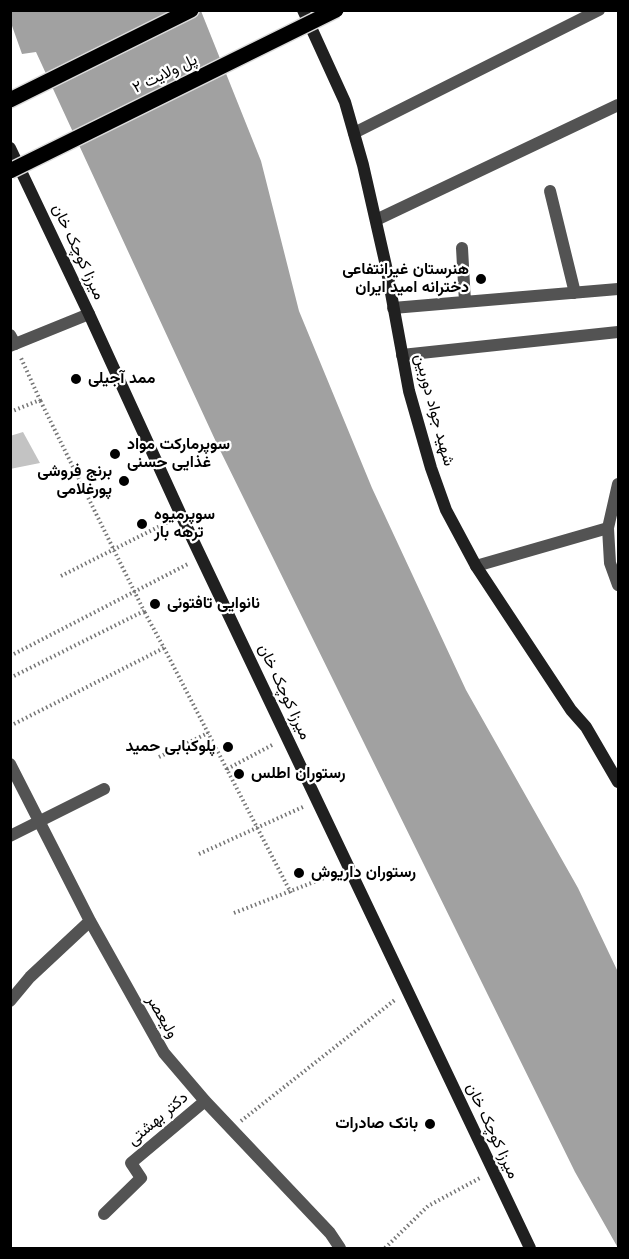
<!DOCTYPE html>
<html>
<head>
<meta charset="utf-8">
<style>
	body { margin:0 }
	#map { position:relative; width:629px; height:1259px; overflow:hidden; background:#fff; font-family:Helvetica,sans-serif }
	canvas { display:block }
	.frame { position:absolute; inset:0; border:12px solid #000; pointer-events:none }
</style>
</head>
<body>
<div id="map">
<canvas width="629" height="1259"></canvas>
<div class="frame"></div>
</div>
<script>
const context = document.querySelector('canvas').getContext('2d');
context.lineJoin = 'round';
function fill(path, color) { context.fillStyle = color; context.fill(path, 'evenodd'); }
const poly = rows => new Path2D(rows.map(r => 'M' + r).join(''));
function stroke(path, color, width, dash) { context.strokeStyle = color; context.lineWidth = width; context.lineCap = dash ? 'butt' : 'round'; context.setLineDash(dash || []); context.stroke(path); }
function label(font, color, halo, rows, align = 'center') {
  context.font = font + ' Helvetica,Vazirmatn,sans-serif'; context.lineWidth = 4.5; context.setLineDash([]); context.textBaseline = 'middle'; context.strokeStyle = halo; context.fillStyle = color; for (const [text, x, y, turn = 0] of rows) {
    context.save(); context.translate(x, y); context.rotate((+turn || 0) * Math.PI / 180); context.textAlign = isNaN(turn) ? turn : align; if (halo) context.strokeText(text, 0, 0); context.fillText(text, 0, 0); context.restore();
  }
}
fill(poly([
	[11,11,201,11,261,161,299,311,372,488,466,690,578,888,618,972,618,1248,575,1172,217,444,36,52,22,54,11,23]
]), '#a1a1a1');
fill(poly([
	[23,432,40,463,10,469,10,436]
]), '#c3c3c3');
const primary = poly([
	[10,100,191,10]
]);
stroke(primary, '#dbdbdb', 18);
stroke(poly([
	[10,412,40,400,21,358],
	[61,576,168,522],
	[164,648,291,893],
	[10,656,188,564],
	[10,678,144,611,40,400],
	[10,726,164,648,144,611],
	[159,757,208,733],
	[227,769,274,744],
	[199,854,305,806],
	[234,913,337,873],
	[241,1121,396,999],
	[385,1248,428,1206,480,1178]
]), '#757575', 4, [1.5, 3]);
stroke(poly([
	[354,133,599,10],
	[550,191,575,293],
	[376,220,618,105],
	[462,248,465,302],
	[393,308,618,289],
	[10,335,15,344],
	[402,355,618,332],
	[476,566,608,528],
	[10,764,90,921,164,1053,205,1101,330,1233,340,1248],
	[10,836,104,789],
	[10,1001,30,977,90,921],
	[104,1214,141,1178,131,1163,205,1101]
]), '#535353', 12);
stroke(poly([
	[10,346,89,314],
	[618,484,608,528,610,563,618,585]
]), '#535353', 12);
stroke(poly([
	[303,10,345,102,363,165,386,266,409,391,431,468,446,510,476,566,571,710,586,727,618,782],
	[10,148,89,314,181,515,530,1248]
]), '#202020', 12);
stroke(primary, '#000', 15);
const primaryBridge = poly([
	[10,171,336,10]
]);
stroke(primaryBridge, '#dbdbdb', 18, []);
stroke(primaryBridge, '#000', 15);
for (const [x, y, r, color] of [
	[481,279,6,"#000"],
	[76,379,6,"#000"],
	[115,454,6,"#000"],
	[124,481,6,"#000"],
	[142,524,6,"#000"],
	[155,604,6,"#000"],
	[228,747,6,"#000"],
	[239,774,6,"#000"],
	[299,873,6,"#000"],
	[430,1124,6,"#000"]
]) { const dot = new Path2D(); dot.arc(x, y, r, 0, 2 * Math.PI); context.fillStyle = color; context.fill(dot); stroke(dot, '#fff', 2); }
label('16px', '#000', '#fff', [
	["پل ولایت ۲",165,74,-26],
	["میرزا کوچک خان",78,252,65],
	["شهید جواد دوربین",434,410,75],
	["میرزا کوچک خان",284,692,65],
	["ولیعصر",162,1017,60],
	["دکتر بهشتی",158,1119,-40],
	["میرزا کوچک خان",492,1131,65]
]);
label('bold 16px', '#000', '#fff', [
	["هنرستان غیرانتفاعی",469,270,"right"],
	["دخترانه امید ایران",469,288,"right"],
	["ممد آجیلی",88,379],
	["سوپرمارکت مواد",127,445],
	["غذایی حسنی",127,463],
	["برنج فروشی",112,472,"right"],
	["پورغلامی",112,490,"right"],
	["سوپرمیوه",154,515],
	["ترهه بار",154,533],
	["نانوایی تافتونی",167,604],
	["پلوکبابی حمید",216,747,"right"],
	["رستوران اطلس",251,774],
	["رستوران داریوش",311,873],
	["بانک صادرات",418,1124,"right"]
], 'left');
</script>
</body>
</html>
